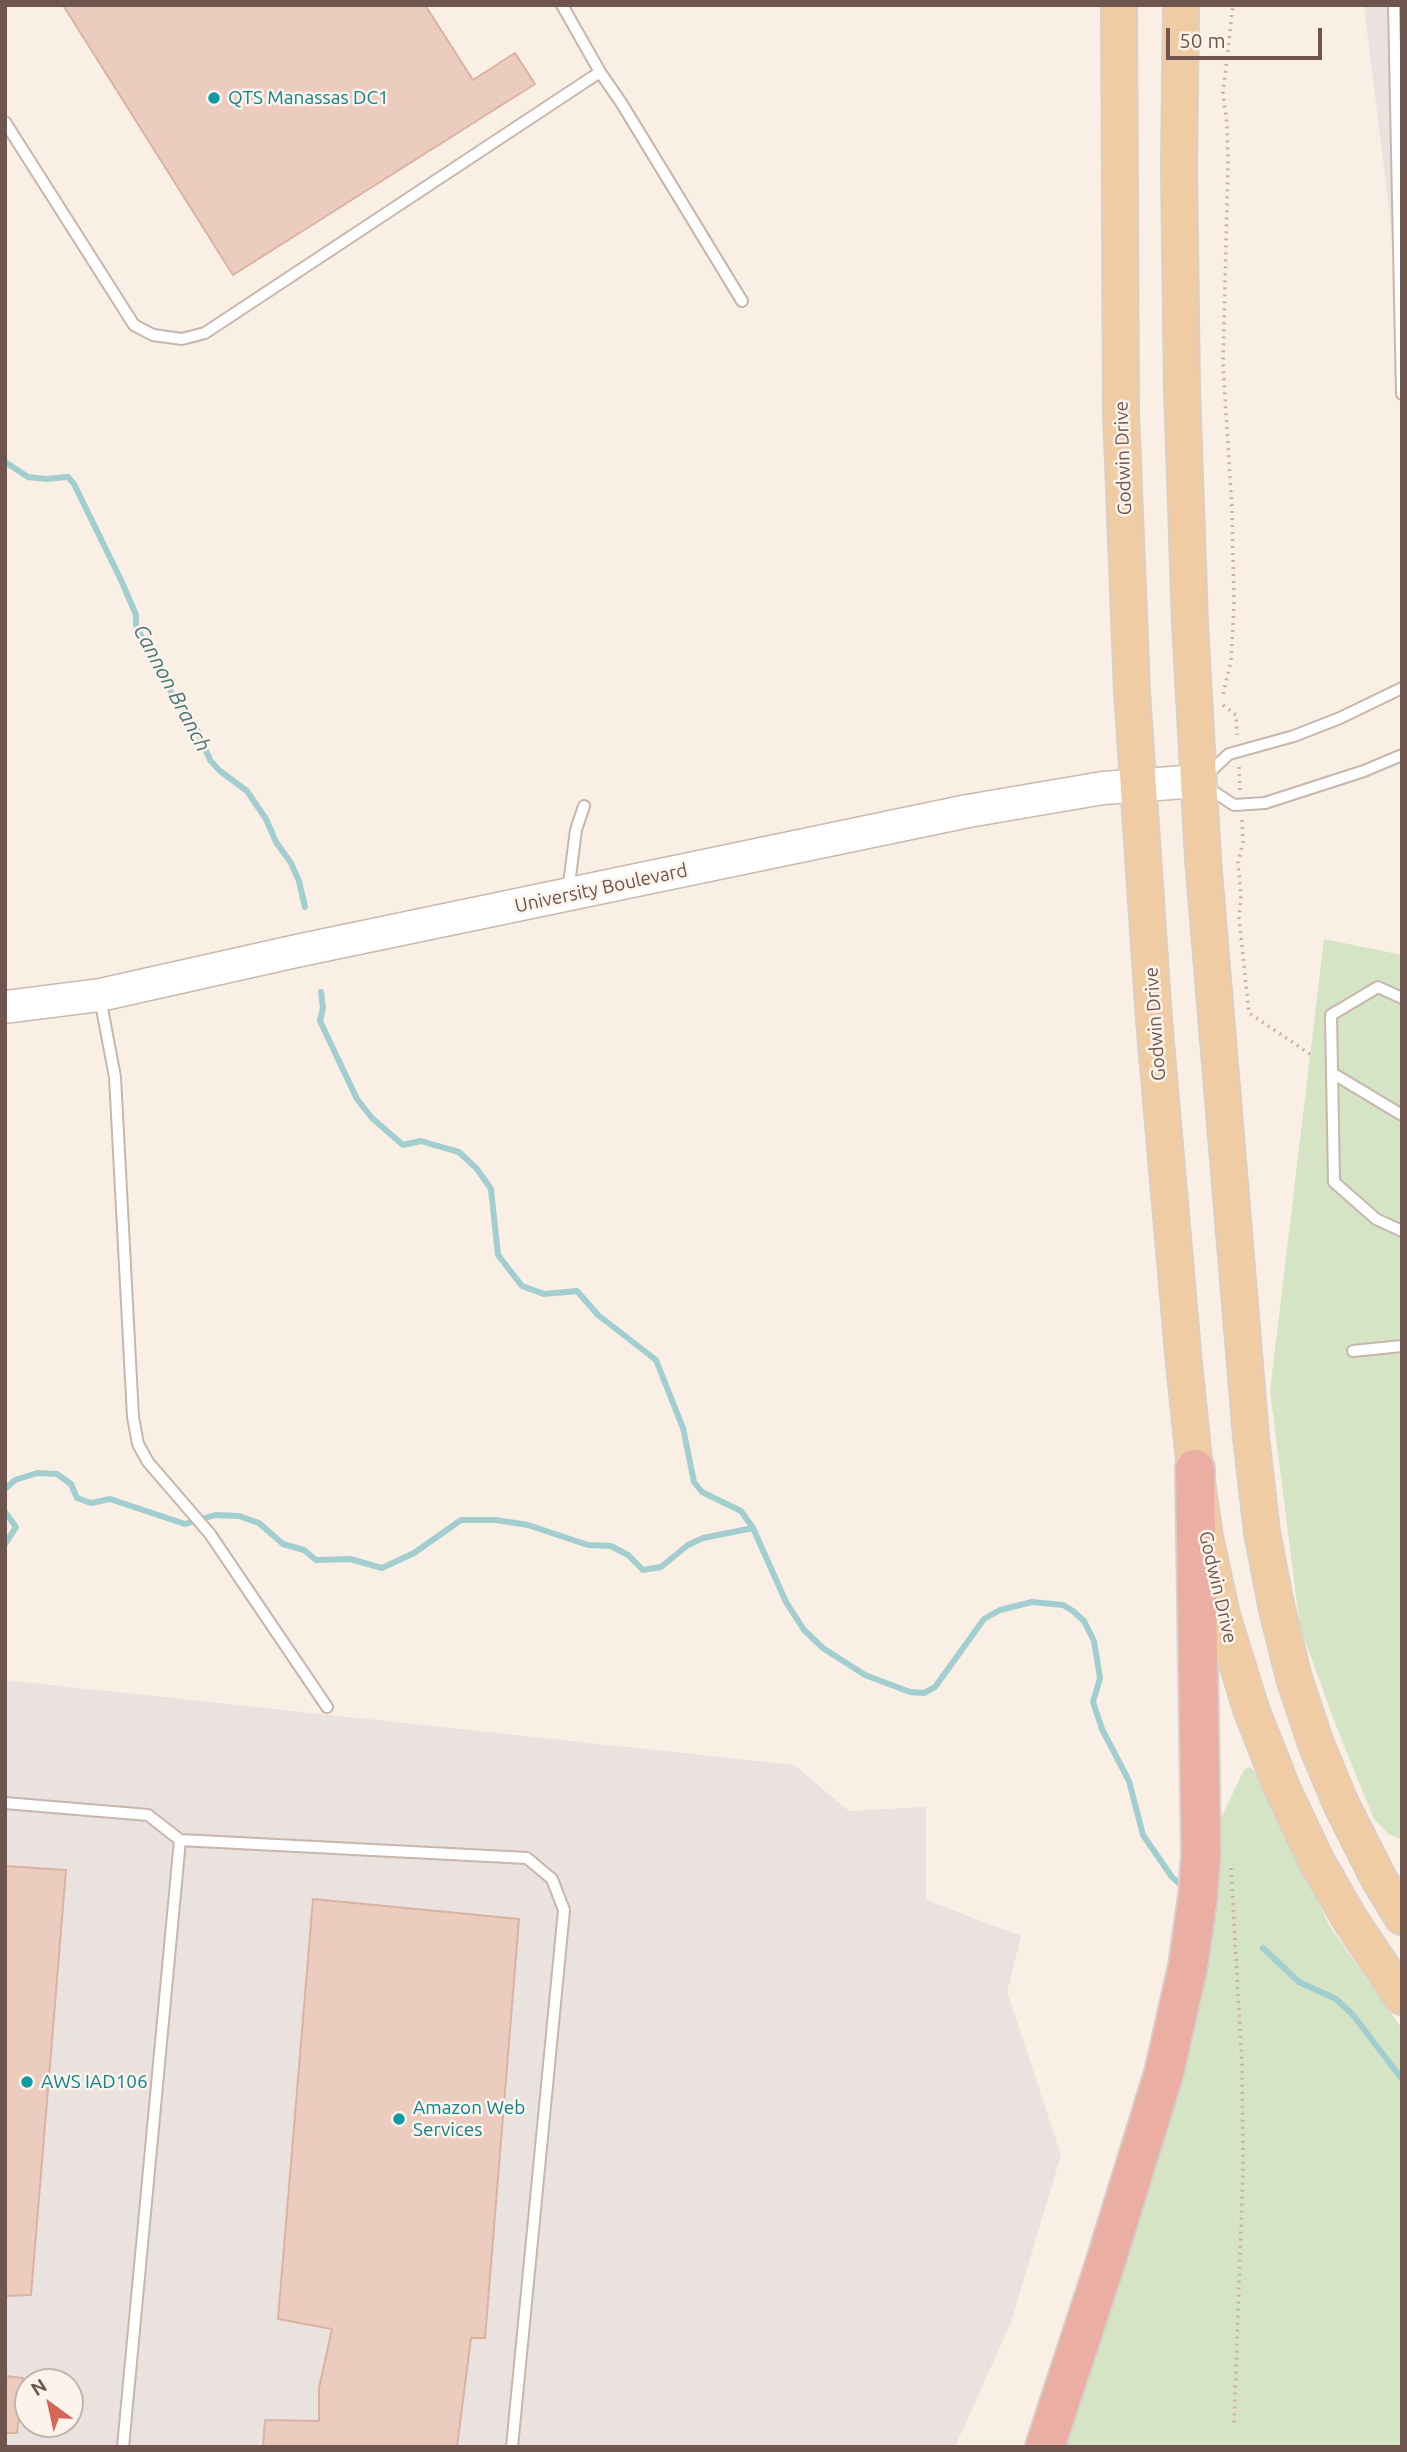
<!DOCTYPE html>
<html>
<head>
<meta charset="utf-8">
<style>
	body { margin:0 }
	#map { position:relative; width:1407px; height:2452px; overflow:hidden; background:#f9efe4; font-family:Ubuntu,sans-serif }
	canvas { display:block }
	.frame { position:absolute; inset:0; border:7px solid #6e554d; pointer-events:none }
	.north { position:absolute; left:14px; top:2368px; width:70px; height:70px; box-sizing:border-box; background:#fcf3ea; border:2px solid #c3b4ab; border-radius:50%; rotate:327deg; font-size:19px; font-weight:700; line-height:28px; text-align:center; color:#6e554d }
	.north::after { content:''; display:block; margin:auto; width:24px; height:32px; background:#d46758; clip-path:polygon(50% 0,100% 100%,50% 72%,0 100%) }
	.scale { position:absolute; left:1166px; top:28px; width:156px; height:32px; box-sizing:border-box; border:4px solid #6e554d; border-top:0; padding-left:9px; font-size:21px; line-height:24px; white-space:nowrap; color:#6e554d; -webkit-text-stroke:5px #fcf3ea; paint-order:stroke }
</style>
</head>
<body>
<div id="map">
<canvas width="1407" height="2452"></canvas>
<div class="frame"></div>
<div class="north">N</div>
<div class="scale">50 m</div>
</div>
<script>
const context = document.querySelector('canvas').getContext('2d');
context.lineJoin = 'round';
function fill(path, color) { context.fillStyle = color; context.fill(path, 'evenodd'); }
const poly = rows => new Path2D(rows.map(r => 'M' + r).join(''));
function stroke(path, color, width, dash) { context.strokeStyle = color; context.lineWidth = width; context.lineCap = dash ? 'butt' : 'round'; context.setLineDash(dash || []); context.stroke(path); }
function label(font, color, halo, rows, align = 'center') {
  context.font = font + ' Ubuntu,sans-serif'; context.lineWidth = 5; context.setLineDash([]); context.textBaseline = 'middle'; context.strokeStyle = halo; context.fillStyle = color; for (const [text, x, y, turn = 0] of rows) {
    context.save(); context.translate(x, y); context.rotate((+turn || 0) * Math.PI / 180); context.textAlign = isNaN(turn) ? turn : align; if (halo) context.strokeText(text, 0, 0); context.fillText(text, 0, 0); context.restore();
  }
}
fill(poly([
	[1364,5,1402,5,1402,316],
	[5,1680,794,1765,849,1811,926,1807,926,1900,1021,1936,1007,1992,1061,2155,1011,2322,955,2447,5,2447],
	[28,2382,70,2382,70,2424,28,2424]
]), '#e9e2de');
fill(poly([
	[1324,939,1402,955,1402,1839,1388,1834,1374,1819,1335,1723,1300,1627,1270,1391],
	[1249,1767,1255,1771,1329,1925,1402,2029,1402,2447,1057,2447,1216,1828,1244,1770]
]), '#d5e4c5');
stroke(poly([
	[5,462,28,477,46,479,68,477,74,484,121,580,136,615,136,625,153,660,175,699,194,723,210,760,220,771,247,791,266,819,276,842,291,863,299,881,305,907],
	[321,992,323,1008,320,1021,357,1099,372,1118,403,1145,421,1141,431,1144,459,1152,477,1169,491,1189,498,1255,522,1286,544,1294,577,1291,598,1315,656,1360,683,1428,694,1482,702,1492,741,1511,753,1528,786,1602,804,1630,823,1648,865,1675,910,1692,924,1693,935,1687,984,1619,1000,1610,1032,1602,1063,1605,1073,1611,1084,1621,1094,1641,1100,1678,1093,1702,1102,1729,1129,1781,1143,1835,1172,1877,1180,1884],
	[5,1489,15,1480,37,1473,57,1474,71,1484,77,1498,91,1503,110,1499,185,1524,215,1515,239,1516,259,1523,283,1544,304,1550,316,1560,350,1559,382,1568,414,1553,461,1520,496,1520,528,1525,588,1545,611,1546,628,1555,643,1570,661,1567,688,1545,703,1538,753,1528],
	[5,1512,16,1527,5,1544],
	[1263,1948,1299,1982,1336,1999,1353,2015,1402,2079]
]), '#a3ced0', 6);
const building = poly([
	[63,5,425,5,473,80,515,53,535,84,233,275,63,5],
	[5,1866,66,1870,31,2295,5,2296,5,1866],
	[313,1899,519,1919,485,2338,471,2338,457,2447,263,2447,265,2420,319,2421,319,2388,332,2329,278,2319,313,1899],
	[5,2376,23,2378,17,2433,5,2433,5,2376]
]);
fill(building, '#ebccbf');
stroke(building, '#dbb2a2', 2);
const lane = poly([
	[1394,5,1402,394],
	[600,72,622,104,742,301],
	[5,122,134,325,153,335,182,339,205,333,600,72,562,5],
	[1205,776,1229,754,1294,736,1340,718,1402,688],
	[1205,786,1234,805,1265,803,1364,771,1402,755],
	[568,892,576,830,584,806],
	[100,998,115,1077,133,1417,138,1444,148,1462,210,1534,327,1707],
	[1402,998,1378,987,1331,1015,1334,1182,1376,1219,1402,1231],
	[1332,1073,1402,1115],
	[1353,1351,1402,1346],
	[5,1803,148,1815,180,1840,527,1858,552,1879,564,1910,512,2447],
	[123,2447,180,1840]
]);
const secondary = poly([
	[5,1007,100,995,301,950,968,811,1103,788,1199,781]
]);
const primary = poly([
	[1119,5,1121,412,1132,692,1154,1020,1184,1364,1195,1469,1205,1537,1222,1615,1251,1709,1282,1788,1317,1862,1351,1921,1402,1997],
	[1181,5,1179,168,1182,388,1190,624,1203,859,1251,1437,1262,1532,1276,1605,1294,1678,1316,1744,1341,1804,1379,1879,1402,1917]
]);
const highway = poly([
	[1045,2447,1105,2264,1164,2073,1188,1966,1198,1896,1201,1853,1195,1469]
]);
stroke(lane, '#c8b6ac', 14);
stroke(secondary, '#cdb8ad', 35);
stroke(primary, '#d6cfcd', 38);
stroke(highway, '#d6cfcd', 42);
stroke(poly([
	[1223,694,1231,661,1234,605,1232,510,1223,364,1228,164,1227,124,1223,93,1233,5],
	[1223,705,1236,715,1237,735],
	[1239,767,1240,791],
	[1242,820,1243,842,1238,863,1241,895,1239,918,1249,1013,1310,1054],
	[1231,1868,1242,2065,1243,2171,1234,2425]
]), '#cfb0a3', 3.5, [2, 5]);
stroke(lane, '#fff', 10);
stroke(secondary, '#fff', 32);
stroke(primary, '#f0cca4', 35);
stroke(highway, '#ebaea3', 38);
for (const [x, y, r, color] of [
	[214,98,7,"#0f9aa8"],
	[27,2082,7,"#0f9aa8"],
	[399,2119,7,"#0f9aa8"]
]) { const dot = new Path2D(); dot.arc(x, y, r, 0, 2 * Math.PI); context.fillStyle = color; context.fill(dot); stroke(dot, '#fcf3ea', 2.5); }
label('19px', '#0d838f', '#fcf3ea', [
	["QTS Manassas DC1",228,98],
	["AWS IAD106",41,2082],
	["Amazon Web",413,2108],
	["Services",413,2130]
], 'left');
label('19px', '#6e554d', '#fcf3ea', [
	["Godwin Drive",1123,458,-92],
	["University Boulevard",601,888,-12],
	["Godwin Drive",1155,1024,-94],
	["Godwin Drive",1218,1587,77]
]);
label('italic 21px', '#477578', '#fcf3ea', [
	["Cannon Branch",172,688,62]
]);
</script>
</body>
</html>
